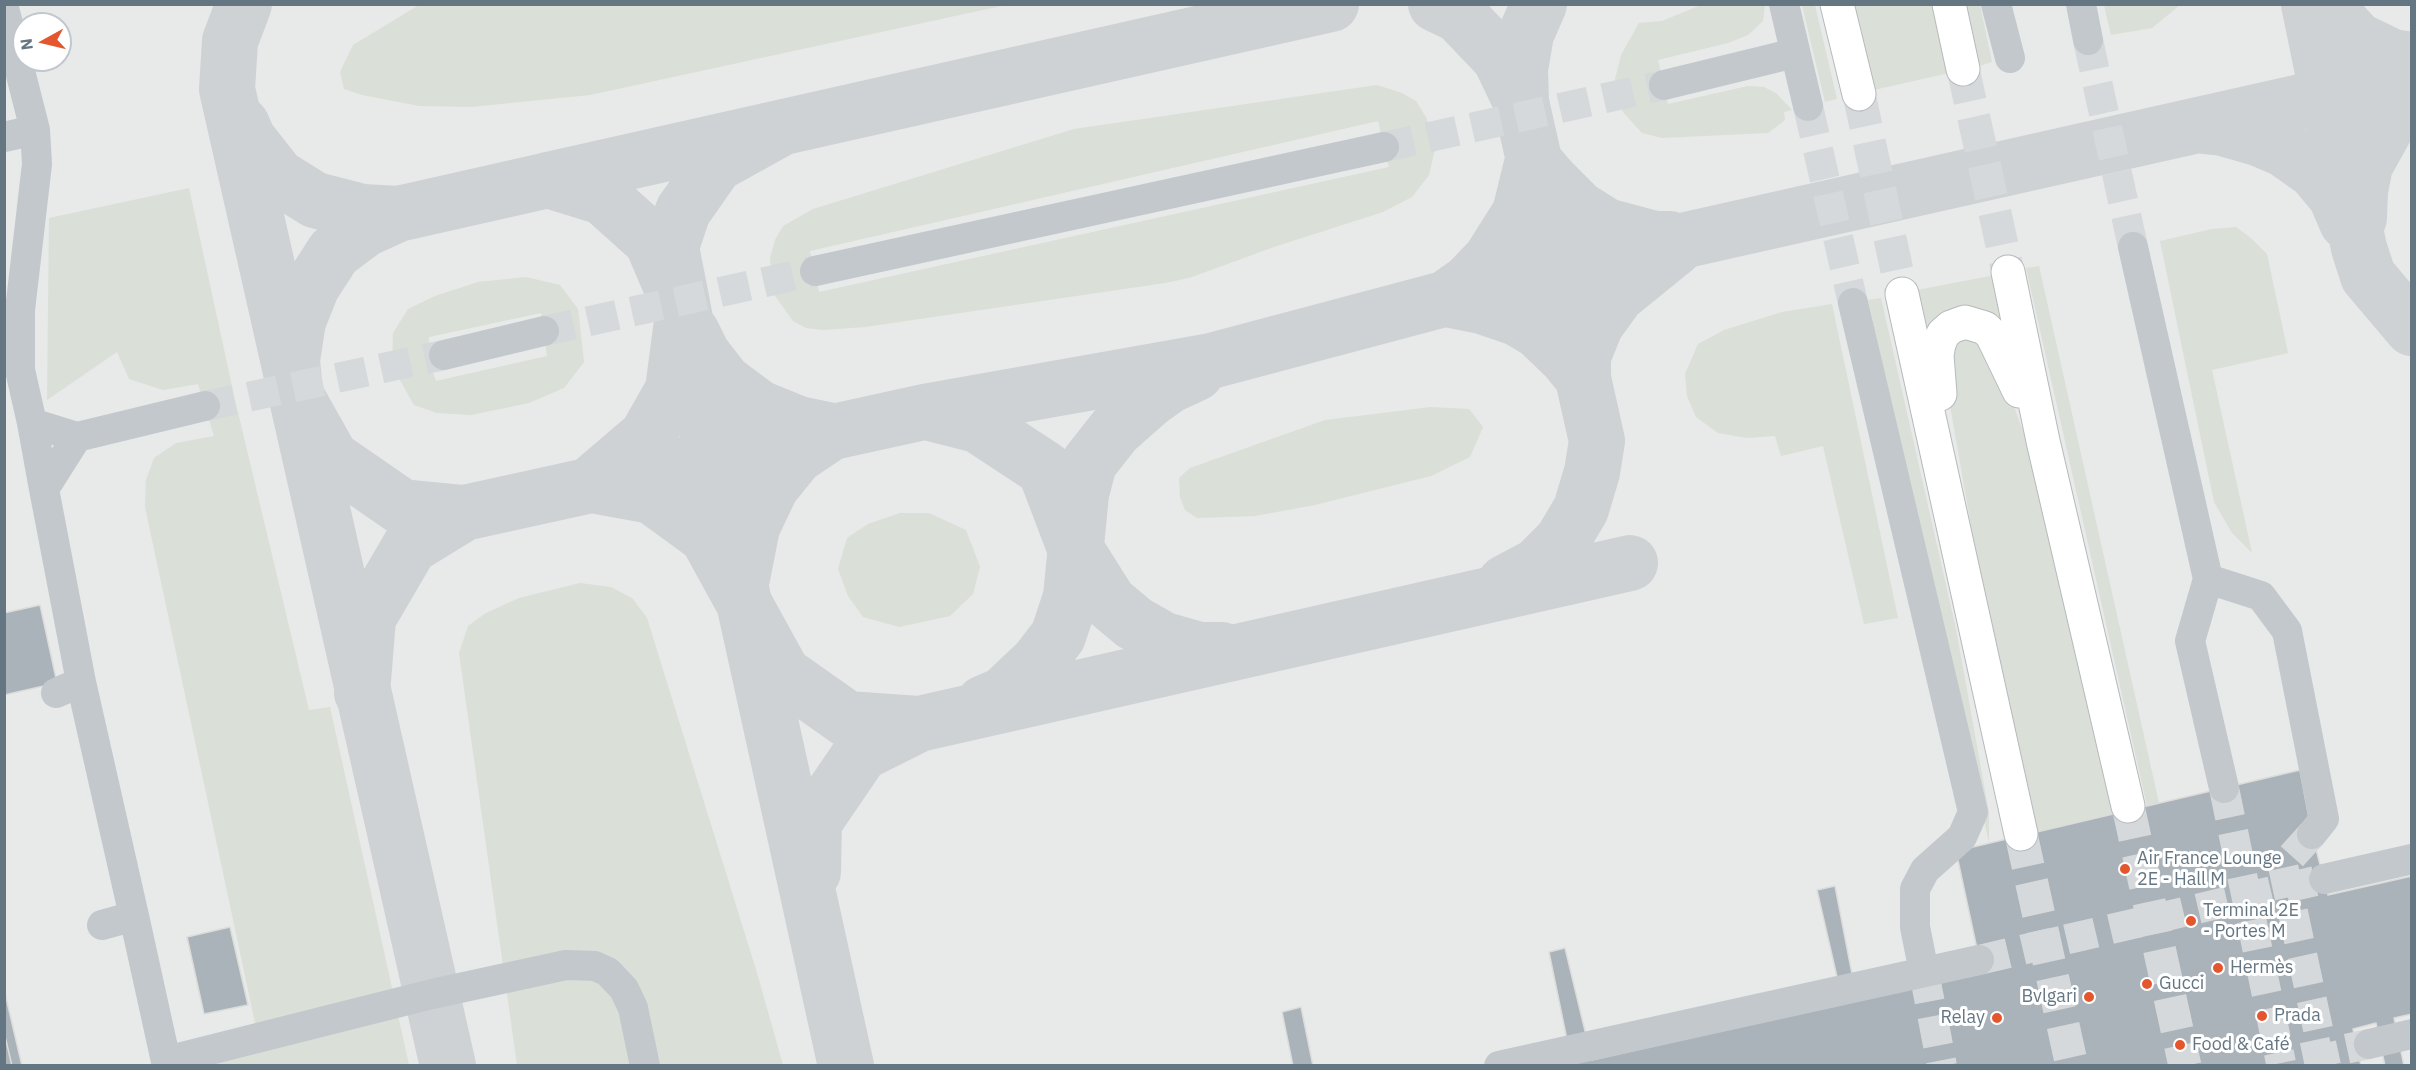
<!DOCTYPE html>
<html>
<head>
<meta charset="utf-8">
<style>
	body { margin:0 }
	#map { position:relative; width:2416px; height:1070px; overflow:hidden; background:#fafaf8; font-family:"IBM Plex Sans",sans-serif }
	canvas { display:block }
	.frame { position:absolute; inset:0; border:6px solid #657683; pointer-events:none }
	.north { position:absolute; left:12px; top:12px; width:60px; height:60px; box-sizing:border-box; background:#fff; border:2px solid #c1c8cd; border-radius:50%; rotate:262deg; font-size:16px; font-weight:700; line-height:24px; text-align:center; color:#657683 }
	.north::after { content:''; display:block; margin:auto; width:21px; height:27px; background:#e4572e; clip-path:polygon(50% 0,100% 100%,50% 72%,0 100%) }
</style>
</head>
<body>
<div id="map">
<canvas width="2416" height="1070"></canvas>
<div class="frame"></div>
<div class="north">N</div>
</div>
<script>
const context = document.querySelector('canvas').getContext('2d');
context.lineJoin = 'round';
function fill(path, color) { context.fillStyle = color; context.fill(path, 'evenodd'); }
const poly = rows => new Path2D(rows.map(r => 'M' + r).join(''));
function stroke(path, color, width, dash) { context.strokeStyle = color; context.lineWidth = width; context.lineCap = dash ? 'butt' : 'round'; context.setLineDash(dash || []); context.stroke(path); }
function label(font, color, halo, rows, align = 'center') {
  context.font = font + ' "IBM Plex Sans",sans-serif'; context.lineWidth = 6; context.setLineDash([]); context.textBaseline = 'middle'; context.strokeStyle = halo; context.fillStyle = color; for (const [text, x, y, turn = 0] of rows) {
    context.save(); context.translate(x, y); context.rotate((+turn || 0) * Math.PI / 180); context.textAlign = isNaN(turn) ? turn : align; if (halo) context.strokeText(text, 0, 0); context.fillText(text, 0, 0); context.restore();
  }
}
fill(poly([
	[5,5,2411,5,2411,1065,5,1066],
	[24,24,60,24,60,60,24,60]
]), '#e8e9e9');
fill(poly([
	[419,5,419,4,1006,5,590,95,471,107,419,106,362,95,344,89,340,72,353,45],
	[1701,5,1765,5,1763,21,1748,35,1728,43,1658,60,1668,104,1748,86,1764,87,1776,93,1792,110,1784,112,1785,120,1768,133,1662,138,1642,133,1623,112,1614,83,1621,55,1639,23,1662,21],
	[1802,5,1815,5,1837,99,1825,102],
	[1845,5,1934,5,1949,73,1865,92],
	[1966,5,1980,5,1992,62,1979,66],
	[2104,5,2104,4,2180,5,2152,28,2111,35],
	[1377,85,1402,93,1416,101,1427,119,1435,149,1429,175,1412,197,1383,212,1274,247,1189,278,1165,283,865,327,823,330,806,328,793,321,773,293,770,258,775,240,783,226,813,209,1074,129],
	[1378,121,1389,167,819,292,810,251],
	[189,188,235,400,309,710,330,707,409,1065,210,1065,261,1051,145,507,146,480,154,458,176,443,214,436,198,384,163,390,129,379,117,352,47,400,49,218],
	[2236,227,2252,239,2267,254,2288,353,2212,370,2252,553,2232,533,2214,502,2160,241,2212,229],
	[2039,266,2159,803,2147,806,2026,268],
	[1995,275,2007,330,1993,323,1926,350,1912,291],
	[526,277,560,285,578,309,584,362,564,388,529,403,471,415,437,413,414,405,392,366,393,333,408,309,435,296,478,282],
	[541,313,547,356,436,381,428,359,429,337],
	[1881,298,1956,629,1989,813,1989,843,1868,300],
	[1832,304,1898,618,1864,624,1823,446,1781,456,1775,436,1747,438,1718,433,1696,417,1687,396,1685,374,1698,344,1724,330,1782,312],
	[1962,332,1996,357,2024,434,2086,679,2115,814,2032,833,1985,605,1946,383,1948,345],
	[1431,407,1469,409,1483,427,1470,457,1431,476,1315,505,1255,516,1197,518,1185,510,1180,497,1179,478,1190,468,1325,420],
	[900,513,929,513,966,530,980,567,973,594,950,616,899,627,863,617,848,596,838,569,847,538,868,524],
	[580,583,611,587,632,598,647,618,757,973,783,1065,517,1065,459,653,468,626,486,613,519,598]
]), '#dadfd7');
stroke(poly([
	[244,4,230,41,227,89,448,1066],
	[1436,4,1459,15,1500,58,1521,102,1597,441,1592,472,1581,509,1562,541,1537,566,1505,583],
	[2309,4,2359,248,2368,276,2412,328],
	[2324,4,2357,40,2392,57,2412,60],
	[1521,102,1520,69,1526,34,1539,4],
	[242,125,248,139,278,177,315,200,362,212,398,214],
	[2204,126,2223,128,2258,138,2284,149,2315,171,2336,196,2347,222],
	[783,127,716,164,683,211,671,247,712,457,846,1066],
	[1533,160,1551,181,1579,209,1606,226,1655,239,1670,239],
	[548,180,1331,4],
	[548,180,603,197,652,241,683,314,673,390,647,436,592,483],
	[2359,218,2360,191,2365,165,2394,113,2412,97],
	[1448,297,1468,283,1491,259,1520,213,1533,160],
	[1446,299,1482,306,1517,318,1539,331,1566,357,1583,378],
	[692,333,703,355,724,382,759,408,798,424,832,431],
	[1583,378,1583,356,1596,324,1617,295,1675,248],
	[927,412,978,425,1045,469,1075,548,1109,602,1134,623,1164,640,1199,650,1222,650],
	[597,486,652,496,707,536,783,674,847,719,919,724],
	[464,513,402,507,331,458,295,394,292,360,298,321,312,286,334,252,365,229,398,214,584,172],
	[742,578,752,527,771,487,796,456,830,433],
	[362,693,368,618,410,546,464,513,924,412,1211,361,1557,269,2412,77],
	[984,703,1003,695,1038,662,1058,636,1071,597,1081,494,1089,463,1115,430,1149,400,1170,385,1196,373],
	[813,872,814,822,861,753,919,724,1630,563]
]), '#ced2d4', 56);
const building = poly([
	[40,605,57,683,4,695,4,613,40,605],
	[2300,770,2312,834,2328,895,2412,876,2412,1014,2394,1018,2404,1066,2385,1066,2376,1023,2353,1029,2361,1066,1566,1066,1572,1064,1549,952,1565,948,1592,1060,1843,1003,1817,890,1835,886,1857,1000,1982,972,1956,851,2300,770],
	[230,927,248,1005,204,1014,187,937,230,927],
	[4,989,22,1066,12,1066,4,1032,4,989],
	[1301,1007,1313,1066,1293,1066,1282,1012,1301,1007],
	[4,1032,12,1066,4,1066,4,1032]
]);
fill(building, '#aab3b9');
stroke(building, '#dcdcda', 1.5);
stroke(poly([
	[2088,40,2133,247],
	[1808,106,1853,303],
	[1384,147,1664,85],
	[544,331,815,271],
	[205,406,444,355],
	[2224,788,2281,1063],
	[2312,834,2283,866,2326,1066],
	[1979,960,2324,879],
	[1924,972,1942,1066],
	[2303,1058,2369,1044]
]), '#d5d9db', 30, [30, 15]);
stroke(poly([
	[1963,69,2008,272],
	[1859,94,1902,294],
	[2128,806,2185,1066],
	[2021,834,2072,1066]
]), '#d5d9db', 33, [33, 16]);
const major = poly([
	[1837,4,1859,94],
	[1949,4,1963,69],
	[2008,272,2043,441,2128,806],
	[1902,294,2021,834],
	[1940,394,1937,355,1939,344,1943,334,1951,327,1965,322,1985,328,1992,335,2019,391]
]);
stroke(major, '#b5babe', 35);
stroke(poly([
	[1784,4,1808,106],
	[1996,4,2010,58],
	[2081,4,2088,40],
	[4,8,35,130,37,164,20,310,20,370,32,423,77,437],
	[1664,85,1795,53],
	[4,137,35,130],
	[2133,247,2208,579,2190,641,2224,788],
	[815,271,1384,147],
	[1853,303,1973,812,1962,837,1925,870,1915,889,1915,927,1924,972],
	[444,355,544,331],
	[32,423,44,489],
	[2208,579,2261,596,2287,631,2324,819,2312,834],
	[81,682,134,916,102,925],
	[56,693,81,682,44,489,77,437,205,406],
	[2324,879,2412,859],
	[134,916,167,1066],
	[2369,1044,2412,1034],
	[166,1061,432,994,566,965,595,966,608,972,624,989,633,1008,645,1066],
	[1499,1066,1979,960]
]), '#c3c8cc', 30);
stroke(major, '#fff', 33);
for (const [x, y, r, color] of [
	[2125,869,6,"#e4572e"],
	[2191,921,6,"#e4572e"],
	[2218,968,6,"#e4572e"],
	[2147,984,6,"#e4572e"],
	[2089,997,6,"#e4572e"],
	[2262,1016,6,"#e4572e"],
	[1997,1018,6,"#e4572e"],
	[2180,1045,6,"#e4572e"]
]) { const dot = new Path2D(); dot.arc(x, y, r, 0, 2 * Math.PI); context.fillStyle = color; context.fill(dot); stroke(dot, '#fff', 2); }
label('18px', '#657683', '#fff', [
	["Air France Lounge",2137,859],
	["2E - Hall M",2137,880],
	["Terminal 2E",2203,911],
	["- Portes M",2203,932],
	["Hermès",2230,968],
	["Gucci",2159,984],
	["Bvlgari",2077,997,"right"],
	["Prada",2274,1016],
	["Relay",1985,1018,"right"],
	["Food & Café",2192,1045]
], 'left');
</script>
</body>
</html>
